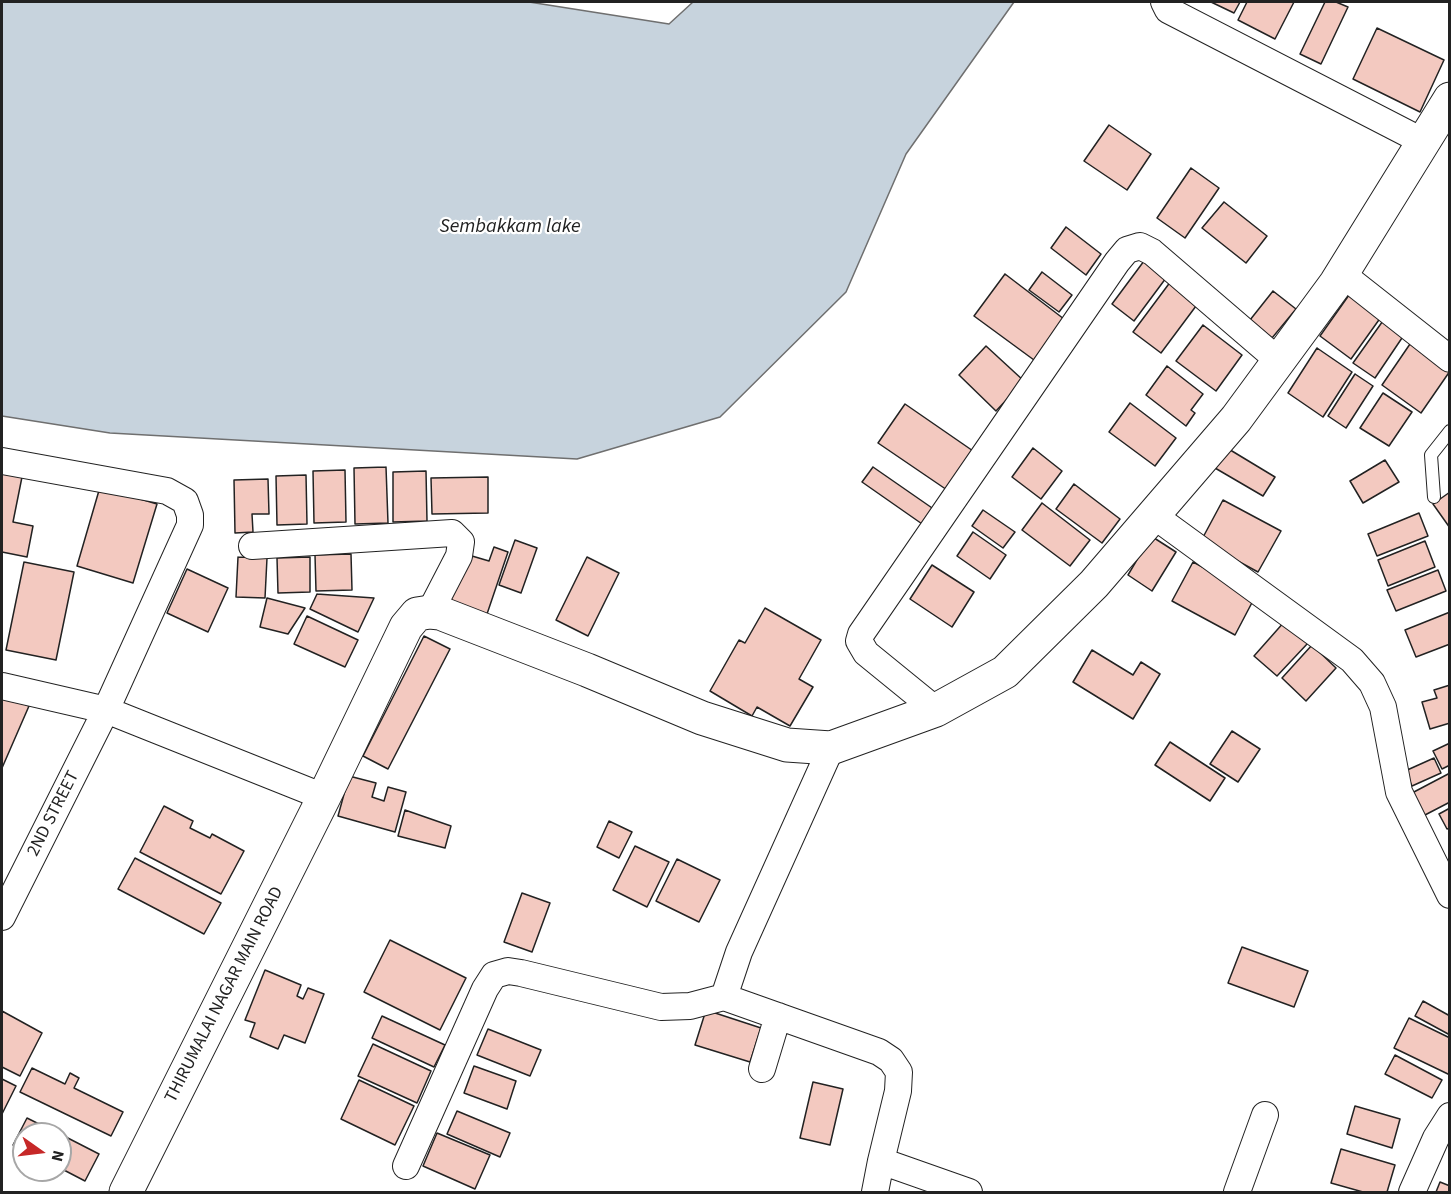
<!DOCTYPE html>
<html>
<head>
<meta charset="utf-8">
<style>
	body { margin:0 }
	#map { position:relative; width:1451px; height:1194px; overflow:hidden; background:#fff; font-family:"Source Sans 3",sans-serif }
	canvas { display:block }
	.frame { position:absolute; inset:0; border:3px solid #222; pointer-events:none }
	.north { position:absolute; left:12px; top:1122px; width:60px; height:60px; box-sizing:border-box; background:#fff; border:2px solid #a7a7a7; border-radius:50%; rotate:104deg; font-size:16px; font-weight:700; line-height:24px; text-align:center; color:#222 }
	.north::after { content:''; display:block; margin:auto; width:21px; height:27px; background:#c62828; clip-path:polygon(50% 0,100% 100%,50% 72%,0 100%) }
</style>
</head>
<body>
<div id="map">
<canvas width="1451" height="1194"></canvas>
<div class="frame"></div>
<div class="north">N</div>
</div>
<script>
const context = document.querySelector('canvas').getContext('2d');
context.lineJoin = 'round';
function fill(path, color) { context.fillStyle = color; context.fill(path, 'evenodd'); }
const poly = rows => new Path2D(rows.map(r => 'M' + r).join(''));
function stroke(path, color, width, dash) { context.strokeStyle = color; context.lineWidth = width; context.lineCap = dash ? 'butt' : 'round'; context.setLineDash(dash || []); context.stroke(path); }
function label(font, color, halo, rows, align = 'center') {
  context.font = font + ' "Source Sans 3",sans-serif'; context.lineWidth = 4.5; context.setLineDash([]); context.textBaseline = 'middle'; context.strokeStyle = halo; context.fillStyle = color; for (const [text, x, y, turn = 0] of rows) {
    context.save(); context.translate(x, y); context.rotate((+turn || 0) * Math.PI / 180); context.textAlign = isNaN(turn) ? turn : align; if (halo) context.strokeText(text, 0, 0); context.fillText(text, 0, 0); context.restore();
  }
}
const water = poly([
	[2,2,529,2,669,24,693,2,1014,2,906,154,846,292,720,417,577,459,110,433,2,416,2,2]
]);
fill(water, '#c7d3dd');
stroke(water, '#6f6f6f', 1.5);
const building = poly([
	[1211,2,1240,2,1234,13,1211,2],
	[1247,2,1294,2,1275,39,1238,20,1247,2],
	[1325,2,1336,2,1348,7,1321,64,1300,54,1325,2],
	[1377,28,1444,60,1420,112,1353,79,1377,28],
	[1109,125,1151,154,1127,190,1084,161,1109,125],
	[1191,168,1219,188,1185,238,1157,218,1191,168],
	[1224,202,1267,236,1246,263,1202,228,1224,202],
	[1066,227,1101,254,1086,275,1051,248,1066,227],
	[1144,261,1166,278,1134,321,1112,304,1144,261],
	[1042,272,1072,295,1059,312,1029,290,1042,272],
	[1005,274,1064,319,1034,360,974,316,1005,274],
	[1171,281,1199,302,1161,353,1133,332,1171,281],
	[1354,288,1386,310,1351,359,1320,336,1354,288],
	[1273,291,1296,309,1272,338,1250,320,1273,291],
	[1385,318,1406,332,1375,378,1353,363,1385,318],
	[1203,325,1242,355,1216,391,1176,361,1203,325],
	[1410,344,1450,371,1421,413,1382,385,1410,344],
	[986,346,1024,381,996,411,959,375,986,346],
	[1317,348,1352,372,1323,417,1288,393,1317,348],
	[1167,366,1203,394,1191,410,1195,413,1186,426,1146,395,1167,366],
	[1355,374,1373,386,1346,428,1328,416,1355,374],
	[1383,393,1412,412,1389,446,1360,428,1383,393],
	[1130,403,1176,438,1155,466,1109,432,1130,403],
	[905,404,976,453,950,492,878,443,905,404],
	[1033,448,1062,471,1041,499,1012,477,1033,448],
	[1227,448,1275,477,1263,496,1215,468,1227,448],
	[1385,460,1399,482,1363,503,1350,481,1385,460],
	[386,467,388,523,355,524,354,468,386,467],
	[873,467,935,510,925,526,862,482,873,467],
	[2,468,23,472,13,522,33,526,27,557,2,552,2,468],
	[345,470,346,522,314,523,313,471,345,470],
	[426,471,427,521,393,522,393,472,426,471],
	[306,475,307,524,277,525,276,476,306,475],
	[488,477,488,513,432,514,431,478,488,477],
	[268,479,269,514,252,514,253,532,235,533,234,480,268,479],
	[1074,484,1120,519,1102,543,1056,509,1074,484],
	[100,487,157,504,133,583,77,566,100,487],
	[1450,492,1450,528,1433,504,1450,492],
	[1223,500,1281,531,1258,572,1201,541,1223,500],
	[1042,503,1090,540,1070,566,1022,530,1042,503],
	[983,510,1015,532,1003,548,972,526,983,510],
	[1419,513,1428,536,1377,556,1368,534,1419,513],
	[973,532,1006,555,990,579,957,556,973,532],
	[1151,536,1176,552,1152,591,1128,575,1151,536],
	[515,540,537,548,521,593,499,585,515,540],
	[1425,541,1435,567,1388,586,1378,560,1425,541],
	[494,547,508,552,487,614,445,599,472,556,489,561,494,547],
	[351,554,352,590,316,591,315,555,351,554],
	[238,557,267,558,265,598,236,597,238,557],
	[310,557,310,592,278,593,277,558,310,557],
	[587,557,619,573,588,636,556,620,587,557],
	[24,562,74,572,56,660,6,650,24,562],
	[1193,562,1256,595,1235,635,1172,601,1193,562],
	[932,565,974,592,952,627,910,599,932,565],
	[187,569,228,588,208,632,167,613,187,569],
	[1438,570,1446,591,1396,611,1387,590,1438,570],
	[317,594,374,598,358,632,310,609,317,594],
	[267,598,305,608,288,634,260,627,267,598],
	[765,608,821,640,799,679,813,687,790,726,757,707,752,716,710,691,739,640,745,643,765,608],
	[1450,612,1450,644,1416,657,1405,630,1450,612],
	[307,616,358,640,345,667,294,644,307,616],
	[1285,621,1308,643,1277,676,1254,656,1285,621],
	[424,636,450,649,388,769,363,756,424,636],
	[1312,645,1336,668,1306,701,1282,678,1312,645],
	[1092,650,1133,675,1141,662,1160,674,1133,719,1073,682,1092,650],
	[1450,685,1450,723,1430,729,1422,702,1437,698,1434,690,1450,685],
	[2,694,29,706,2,768,2,694],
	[1232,731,1260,749,1238,782,1210,764,1232,731],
	[1170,742,1225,778,1210,801,1155,765,1170,742],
	[1450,743,1450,765,1442,769,1433,751,1450,743],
	[1434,758,1441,773,1412,786,1405,771,1434,758],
	[1450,773,1450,802,1423,816,1412,793,1450,773],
	[349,776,376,783,372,797,384,801,388,787,406,792,395,832,338,816,349,776],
	[164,806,193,821,190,828,210,838,212,834,244,851,221,894,140,852,164,806],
	[1450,808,1450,828,1447,829,1439,814,1450,808],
	[405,810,451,826,445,848,398,836,405,810],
	[609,821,632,832,619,858,597,847,609,821],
	[635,846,669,862,647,907,613,890,635,846],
	[135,858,221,903,204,934,118,889,135,858],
	[677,859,720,880,699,922,656,901,677,859],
	[522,893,550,903,532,952,504,942,522,893],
	[390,940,466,978,440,1030,364,992,390,940],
	[1242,947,1308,971,1294,1007,1228,983,1242,947],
	[265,970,301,985,297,996,303,999,308,988,324,994,305,1043,284,1035,278,1049,250,1037,255,1023,245,1020,265,970],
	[1423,1001,1450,1016,1450,1035,1415,1016,1423,1001],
	[706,1010,761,1028,750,1062,695,1045,706,1010],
	[2,1011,42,1033,20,1076,2,1067,2,1011],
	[382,1016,445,1045,434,1067,372,1038,382,1016],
	[1409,1018,1450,1038,1450,1075,1394,1048,1409,1018],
	[488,1029,541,1050,530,1076,477,1055,488,1029],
	[373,1044,431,1071,417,1103,358,1076,373,1044],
	[1395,1055,1442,1080,1432,1098,1385,1074,1395,1055],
	[474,1066,516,1081,507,1109,464,1093,474,1066],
	[32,1068,65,1084,70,1073,79,1078,74,1088,123,1112,111,1136,20,1092,32,1068],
	[2,1079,16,1086,2,1114,2,1079],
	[359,1080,414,1106,395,1145,341,1119,359,1080],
	[813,1082,843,1089,830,1145,800,1138,813,1082],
	[1355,1106,1400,1119,1392,1148,1347,1134,1355,1106],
	[457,1111,510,1133,500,1157,447,1134,457,1111],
	[27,1118,59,1134,24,1134,24,1150,13,1145,27,1118],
	[437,1133,490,1155,475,1189,423,1166,437,1133],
	[60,1134,99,1154,85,1181,60,1168,60,1134],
	[1341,1149,1395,1165,1387,1192,1363,1192,1331,1183,1341,1149],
	[1440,1182,1450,1186,1450,1192,1436,1192,1440,1182]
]);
fill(building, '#f3c9c0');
stroke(building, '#222', 1.5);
const lane = poly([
	[1434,497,1431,455,1450,431]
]);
const street = poly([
	[1164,2,1168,10,1424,142],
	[1342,274,1450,359],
	[2,461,167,491,185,501,190,515,190,525,106,710,2,917],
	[1153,515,1352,660,1372,683,1383,707,1399,792,1450,895],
	[252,546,452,533,461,542,459,556,430,612],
	[2,686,106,710,324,797],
	[936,710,866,653,859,641,861,634,1117,262,1127,250,1140,246,1152,252,1279,361],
	[831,748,739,952,724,997,879,1052,891,1060,899,1072,898,1091,881,1161,875,1192],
	[762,1069,778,1016],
	[881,1161,969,1192],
	[406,1166,485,989,494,975,508,971,521,973,661,1007,690,1006,724,997],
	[1237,1192,1265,1115],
	[1412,1192,1436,1138,1450,1116]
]);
const secondary = poly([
	[126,1192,324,797,406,627,417,614,430,612,440,613,587,670,702,718,787,745,831,748,936,710,1005,672,1094,584,1236,419,1336,283,1450,99]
]);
stroke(lane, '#222', 14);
stroke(street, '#222', 28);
stroke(secondary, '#222', 35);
stroke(lane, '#fff', 12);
stroke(street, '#fff', 26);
stroke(secondary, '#fff', 33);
label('18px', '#222', '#fff', [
	["2ND STREET",54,814,-63],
	["THIRUMALAI NAGAR MAIN ROAD",225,995,-63]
]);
label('italic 20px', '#222', '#fff', [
	["Sembakkam lake",510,228]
]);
</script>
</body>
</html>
